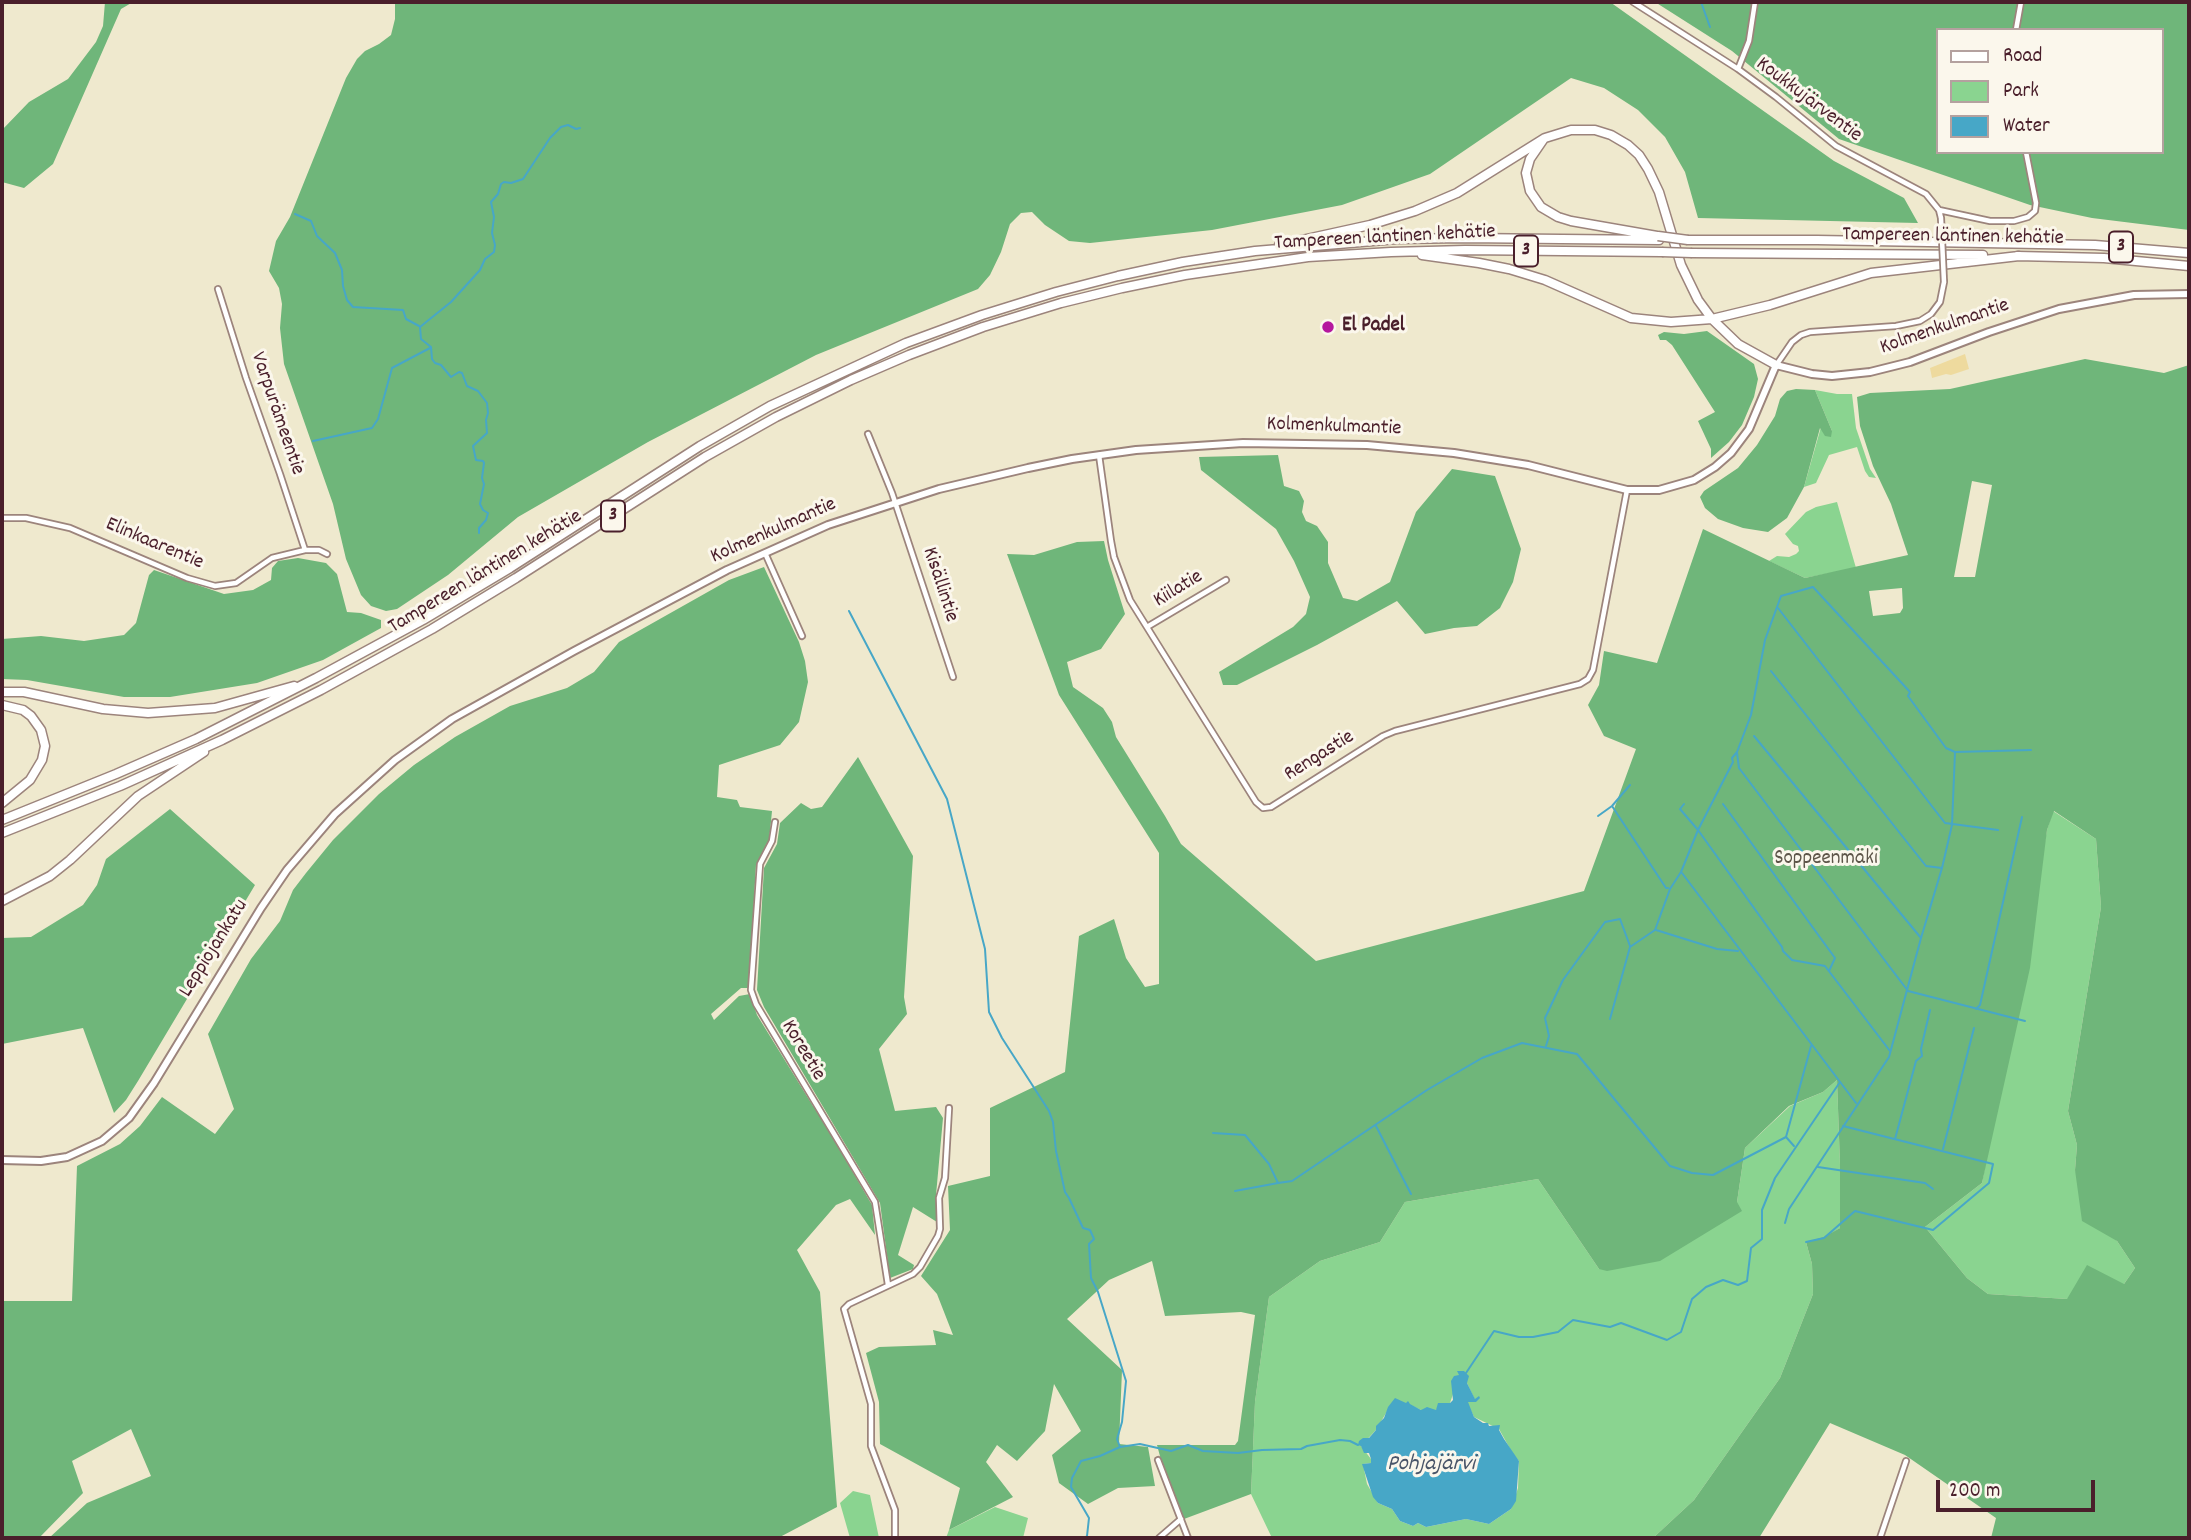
<!DOCTYPE html>
<html>
<head>
<meta charset="utf-8">
<style>
	body { margin:0 }
	#map { position:relative; width:2191px; height:1540px; overflow:hidden; background:#efe9ce; font-family:Dekko,sans-serif }
	canvas { display:block }
	.frame { position:absolute; inset:0; border:4px solid #4a1f2b; pointer-events:none }
	.legend { position:absolute; left:1936px; top:28px; width:228px; height:126px; box-sizing:border-box; background:#fbf7ec; border:2px solid #b4a19f; margin:0; padding:9px 12px; list-style:none; font-size:21px; color:#4a1f2b }
	.legend li { display:flex; align-items:center; gap:14px; height:35px }
	.legend b { width:35px; border:2px solid #b4a19f }
	.scale { position:absolute; left:1936px; top:1480px; width:159px; height:32px; box-sizing:border-box; border:4px solid #4a1f2b; border-top:0; padding-left:9px; font-size:21px; line-height:24px; white-space:nowrap; color:#4a1f2b; -webkit-text-stroke:5px #fbf7ec; paint-order:stroke }
</style>
</head>
<body>
<div id="map">
<canvas width="2191" height="1540"></canvas>
<div class="frame"></div>
<ul class="legend">
<li><b style="height:9px;background:#fff"></b>Road</li>
<li><b style="height:19px;background:#8ad490"></b>Park</li>
<li><b style="height:19px;background:#47a7c7"></b>Water</li>
</ul>
<div class="scale">200 m</div>
</div>
<script>
const context = document.querySelector('canvas').getContext('2d');
context.lineJoin = 'round';
function fill(path, color) { context.fillStyle = color; context.fill(path, 'evenodd'); }
const poly = rows => new Path2D(rows.map(r => 'M' + r).join(''));
function stroke(path, color, width, dash) { context.strokeStyle = color; context.lineWidth = width; context.lineCap = dash ? 'butt' : 'round'; context.setLineDash(dash || []); context.stroke(path); }
function label(font, color, halo, rows, align = 'center') {
  context.font = font + ' Dekko,sans-serif'; context.lineWidth = 6; context.setLineDash([]); context.textBaseline = 'middle'; context.strokeStyle = halo; context.fillStyle = color; for (const [text, x, y, turn = 0] of rows) {
    context.save(); context.translate(x, y); context.rotate((+turn || 0) * Math.PI / 180); context.textAlign = isNaN(turn) ? turn : align; if (halo) context.strokeText(text, 0, 0); context.fillText(text, 0, 0); context.restore();
  }
}
fill(poly([
	[1815,390,1837,394,1852,394,1856,428,1870,469,1876,478,1869,477,1865,471,1857,447,1829,455,1816,483,1804,487,1821,427,1832,431],
	[1837,502,1856,568,1805,578,1769,561,1777,556,1789,557,1796,554,1799,551,1798,546,1793,544,1785,534,1806,512,1816,507],
	[2053,811,2096,839,2101,907,2068,1111,2077,1145,2075,1170,2117,1241,2135,1268,2124,1284,2067,1299,1988,1294,1967,1278,1925,1227,1982,1183,2047,830],
	[1837,1080,1840,1165,1840,1228,1824,1238,1806,1242,1812,1264,1813,1294,1780,1378,1694,1500,1653,1538,1272,1538,1251,1494,1255,1402,1269,1297,1320,1261,1380,1242,1405,1202,1538,1179,1599,1269,1737,1202,1745,1148,1790,1106,1823,1092],
	[1459,1376,1467,1383,1475,1400,1467,1402,1474,1417,1499,1429,1513,1454,1519,1461,1518,1488,1511,1509,1489,1524,1466,1519,1426,1527,1418,1523,1413,1526,1400,1521,1392,1509,1378,1503,1367,1484,1363,1464,1371,1463,1371,1459,1361,1446,1376,1430,1392,1403,1406,1403,1421,1410,1436,1410,1444,1404,1450,1403],
	[853,1491,870,1495,879,1538,850,1538,840,1503],
	[995,1507,1028,1518,1023,1538,946,1538,949,1530]
]), '#8ad490');
fill(poly([
	[105,2,133,2,121,9,53,164,24,188,2,182,2,130,29,102,68,79,96,42,103,26],
	[395,2,1610,2,1834,161,1904,198,1918,223,1698,218,1685,172,1665,137,1638,110,1604,88,1571,78,1430,174,1342,205,1212,230,1090,243,1069,241,1045,225,1032,212,1021,213,1010,224,1001,252,990,275,978,289,816,355,648,442,518,517,448,575,397,609,386,611,371,606,361,595,346,559,333,504,284,364,280,328,282,304,279,288,269,271,276,241,290,217,346,78,357,59,365,51,379,44,391,35,395,19],
	[1655,2,2189,2,2189,230,2092,218,2030,205,1839,139,1732,51],
	[1937,30,2161,30,2161,152,1937,152],
	[1707,331,1754,364,1758,379,1754,397,1742,425,1729,442,1711,458,1711,449,1698,421,1715,412,1672,345,1666,340,1660,340,1658,335,1664,332,1684,334],
	[2085,359,2164,373,2189,365,2189,1538,1991,1538,1996,1518,1905,1455,1830,1423,1759,1538,1653,1538,1694,1500,1780,1378,1813,1294,1812,1264,1806,1242,1824,1237,1840,1228,1840,1165,1837,1080,1823,1092,1789,1106,1745,1148,1737,1202,1742,1211,1660,1261,1607,1271,1599,1269,1538,1179,1405,1202,1380,1242,1320,1261,1269,1297,1255,1402,1251,1494,1184,1519,1161,1460,1157,1445,1235,1445,1238,1441,1255,1315,1241,1312,1165,1316,1152,1261,1109,1280,1067,1319,1122,1370,1119,1444,1148,1447,1155,1486,1118,1488,1088,1504,1059,1483,1052,1455,1081,1431,1054,1384,1045,1431,1017,1461,997,1445,986,1462,1013,1497,949,1530,960,1488,880,1444,879,1402,866,1353,879,1347,936,1345,933,1330,953,1335,937,1294,921,1276,950,1230,948,1186,990,1176,990,1108,1065,1072,1079,936,1114,919,1126,958,1145,987,1159,984,1159,853,1059,695,1007,554,1034,555,1077,542,1104,541,1108,560,1125,614,1101,649,1067,662,1073,687,1103,708,1112,722,1116,737,1165,816,1181,844,1316,961,1584,891,1636,749,1604,736,1588,705,1599,685,1604,651,1657,663,1703,529,1805,578,1908,555,1891,504,1873,466,1860,426,1857,397,1870,393,1950,389],
	[1972,481,1992,485,1975,577,1954,577],
	[1902,588,1903,608,1900,613,1873,616,1869,591],
	[2054,811,2096,839,2101,907,2068,1111,2077,1145,2075,1170,2082,1221,2117,1241,2135,1268,2124,1284,2087,1265,2067,1299,1988,1294,1967,1278,1925,1227,1982,1183,2030,968,2047,830],
	[1796,389,1815,390,1832,431,1831,437,1825,436,1820,428,1804,487,1787,518,1768,532,1743,528,1718,519,1705,508,1700,497,1704,491,1738,468,1757,445,1775,416,1780,399,1787,391],
	[1278,455,1284,486,1299,491,1304,501,1302,512,1306,521,1317,526,1328,542,1328,563,1343,598,1357,601,1390,582,1416,512,1452,469,1495,476,1521,549,1513,582,1500,608,1477,626,1454,628,1425,634,1397,601,1317,645,1237,685,1223,685,1219,672,1293,627,1306,614,1310,597,1294,561,1276,529,1201,470,1199,457],
	[298,558,326,563,337,574,347,612,361,613,381,620,381,628,323,660,257,683,170,697,124,697,27,680,2,679,2,639,41,636,84,641,124,635,136,623,149,575,154,570,224,594,253,590,271,580,272,568,278,561],
	[764,567,799,642,805,661,808,682,799,722,780,745,719,765,717,797,737,800,740,807,772,811,769,842,756,865,749,988,741,988,711,1014,714,1020,739,996,750,994,757,1015,813,1106,817,1110,872,1205,875,1235,850,1199,836,1205,797,1250,820,1292,837,1507,778,1538,49,1538,87,1503,151,1476,131,1429,72,1461,83,1493,39,1538,2,1538,2,1301,72,1301,77,1166,120,1144,140,1126,162,1097,215,1134,234,1109,208,1034,251,959,280,921,293,890,306,873,333,840,379,794,414,765,455,737,510,706,567,688,594,672,619,642,729,580],
	[858,757,913,856,904,997,907,1014,879,1049,895,1111,936,1107,943,1118,936,1195,937,1222,913,1207,898,1255,914,1265,913,1269,890,1278,880,1203,764,1007,757,990,764,868,777,844,780,823,801,803,811,809,822,807],
	[170,809,255,885,138,1081,126,1100,114,1113,83,1028,2,1044,2,938,31,937,83,905,97,885,106,859]
]), '#6fb67a');
fill(poly([
	[1965,354,1969,369,1951,375,1946,374,1932,378,1930,368]
]), '#eeda9e');
fill(poly([
	[1457,1371,1464,1371,1469,1376,1467,1383,1475,1399,1479,1396,1480,1398,1476,1402,1468,1402,1474,1417,1483,1423,1488,1423,1489,1426,1500,1425,1499,1430,1504,1439,1519,1461,1516,1501,1511,1509,1489,1524,1466,1519,1426,1527,1418,1523,1413,1526,1400,1521,1392,1509,1378,1503,1373,1497,1362,1464,1371,1463,1371,1459,1369,1453,1364,1453,1361,1446,1358,1445,1359,1441,1363,1438,1369,1438,1376,1430,1376,1426,1384,1418,1388,1407,1395,1398,1406,1403,1408,1401,1410,1404,1421,1410,1427,1407,1436,1410,1438,1403,1450,1403,1453,1400,1451,1381,1454,1376,1459,1375]
]), '#47a7c7');
stroke(poly([
	[1701,2,1710,27],
	[295,214,311,221,317,236,335,253,342,270,343,286,347,300,353,307,403,310,406,319,419,326],
	[313,441,372,428,378,419,392,368,430,348],
	[479,533,479,528,486,520,488,513,483,510,480,504,484,484,482,478,484,463,483,461,476,460,473,446,487,433,486,420,488,413,487,403,478,391,467,386,462,373,459,372,451,377,441,365,435,363,432,359,431,347,421,339,420,327,451,302,480,270,485,259,494,252,495,245,492,233,494,217,491,202,498,194,501,184,504,182,511,183,523,179,550,138,561,127,568,125,576,129,580,128],
	[1778,608,1945,823,1998,830],
	[849,611,947,799,985,949,989,1012,1002,1038,1049,1111,1053,1122,1056,1151,1065,1192,1069,1198,1083,1228,1090,1230,1094,1239,1089,1244,1091,1278,1098,1292,1126,1381,1122,1422,1117,1439,1120,1447],
	[1771,671,1926,866,1942,868],
	[1754,736,1921,938],
	[1737,753,1739,768,1908,991,2025,1021],
	[1684,804,1680,809,1698,830,1782,947,1783,951,1792,960,1825,966,1890,1051],
	[1723,804,1835,958,1829,971],
	[1612,806,1666,888,1668,888],
	[1598,816,1612,806,1630,785],
	[1682,873,1856,1103],
	[1656,930,1717,949,1738,951],
	[1976,1009,1980,1005,2022,817],
	[1610,1019,1630,947,1655,930,1670,889,1681,872,1698,830,1733,762,1732,758,1737,752,1751,715,1765,640,1781,596,1813,587,1910,692,1908,696,1946,748,1955,752,2031,750],
	[1546,1046,1549,1036,1545,1018,1563,980,1605,922,1620,919,1630,946],
	[1376,1126,1411,1194],
	[1213,1133,1245,1135,1269,1164,1278,1183,1292,1181,1427,1090,1482,1058,1522,1043,1577,1054,1670,1166,1692,1173,1713,1175,1786,1137],
	[1895,1139,1916,1061,1922,1056,1921,1049,1930,1010],
	[1794,1146,1786,1137,1811,1046],
	[1943,1149,1974,1028],
	[1818,1167,1925,1183,1933,1189],
	[1235,1191,1278,1183],
	[1785,1223,1789,1209,1889,1057,1921,938,1942,868,1952,825,1955,752],
	[1806,1242,1824,1238,1855,1211,1933,1230,1989,1183,1993,1164,1843,1126],
	[1466,1373,1494,1331,1519,1337,1533,1337,1558,1332,1573,1320,1610,1327,1621,1323,1667,1340,1681,1332,1692,1299,1706,1287,1723,1280,1738,1285,1747,1281,1751,1248,1762,1239,1762,1210,1775,1178,1840,1082],
	[1085,1538,1087,1536,1089,1518,1071,1487,1072,1478,1081,1461,1100,1456,1120,1447,1140,1444,1171,1451,1188,1445,1203,1451,1238,1453,1262,1450,1301,1449,1307,1446,1340,1440,1350,1441,1358,1445]
]), '#47a7c7', 2);
const street = poly([
	[1633,2,1738,69,1776,97,1836,146,1926,194,1939,210,1941,218],
	[2016,30,2021,2],
	[1738,69,1749,41,1755,2],
	[1939,210,1990,221,2014,221,2028,217,2035,211,2036,203,2026,152],
	[218,289,246,378,280,474,305,550],
	[1777,364,1792,342,1801,335,1810,332,1896,326,1920,321,1931,314,1940,302,1944,282],
	[868,434,892,493,953,677],
	[1099,455,1111,541,1114,557,1130,600,1256,802,1263,808,1271,807,1383,736,1395,731,1580,684,1588,679,1593,670,1627,490],
	[2,518,26,518,70,528,187,578,215,586,236,583,272,558,305,550,319,550,327,554],
	[765,553,802,636],
	[1147,627,1226,580],
	[775,822,772,841,760,864,751,990,756,1004,875,1202,888,1285],
	[1158,1460,1188,1538],
	[895,1538,895,1510,871,1446,871,1404,844,1309,849,1304,913,1274,920,1267,938,1236,940,1229,939,1198,945,1178,949,1108],
	[1159,1538,1181,1519],
	[1880,1538,1906,1461]
]);
const secondary = poly([
	[2,1160,41,1161,67,1157,102,1141,129,1118,154,1083,261,908,287,870,335,814,395,760,452,719,574,651,727,570,828,525,939,489,1028,468,1072,459,1136,450,1243,443,1367,445,1454,453,1528,465,1627,490,1659,490,1694,480,1715,467,1731,453,1749,429,1776,365,1812,374,1832,376,1870,372,1910,362,1989,332,2059,309,2134,295,2189,294]
]);
const highway = poly([
	[1543,140,1530,159,1526,173,1530,191,1541,207,1558,217,1571,221,1657,236],
	[1688,240,1817,240,2095,245,2189,253],
	[1279,245,1370,225,1415,211,1457,193,1545,138,1571,130,1595,130,1611,135,1628,145,1639,155,1648,169,1659,192,1681,265,1698,300,1712,319,1738,344,1776,365],
	[1692,253,1983,255],
	[1422,255,1479,263,1509,269,1545,280,1631,318,1671,322,1712,319,1770,305,1871,273,2019,256],
	[2017,256,2104,258,2189,266],
	[2,692,24,692,103,709,148,713,215,708,294,686],
	[2,705,23,710,31,716,41,730,45,746,42,760,30,780,2,803],
	[2,820,116,774,196,739,316,678,423,620,510,568,700,446,770,406,906,343,982,315,1056,292,1118,276,1183,262,1255,251,1397,239,1464,238,1659,240],
	[2,833,120,786,222,740,321,690,432,629,516,578,705,457,776,417,851,380,909,355,983,327,1061,303,1122,288,1185,275,1308,257,1391,252,1465,250,1662,252],
	[2,901,50,876,70,860,138,796,204,752]
]);
stroke(street, '#9c847c', 8);
stroke(secondary, '#9c847c', 10);
stroke(highway, '#9c847c', 11);
stroke(street, '#fff', 4.5);
stroke(secondary, '#fff', 6);
stroke(highway, '#fff', 8);
const streetBridge = poly([
	[1941,218,1944,282]
]);
const highwayBridge = poly([
	[1658,236,1688,240],
	[1662,252,1692,253]
]);
stroke(streetBridge, '#9c847c', 8, []);
stroke(highwayBridge, '#9c847c', 11, []);
stroke(streetBridge, '#fff', 4.5);
stroke(highwayBridge, '#fff', 8);
for (const [x, y, r, color] of [
	[1328,327,7,"#b5179e"]
]) { const dot = new Path2D(); dot.arc(x, y, r, 0, 2 * Math.PI); context.fillStyle = color; context.fill(dot); stroke(dot, '#fbf7ec', 2.5); }
for (const [x, y, w] of [
	[2121,247,24],
	[1526,251,24],
	[613,516,24]
]) { const box = new Path2D(); box.roundRect(x - w / 2, y - 15.5, w, 31, 5); context.fillStyle = '#fbf7ec'; context.fill(box); stroke(box, '#4a1f2b', 2); }
label('bold 19px', '#4a1f2b', null, [
	["3",2121,247],
	["3",1526,251],
	["3",613,516]
]);
label('21px', '#4a1f2b', '#fbf7ec', [
	["Koukkujärventie",1808,101,37],
	["Tampereen läntinen kehätie",1953,238,1],
	["Tampereen läntinen kehätie",1385,239,-3],
	["Kolmenkulmantie",1945,328,-19],
	["Varpurämeentie",276,414,71],
	["Kolmenkulmantie",1334,428,2],
	["Kolmenkulmantie",774,532,-24],
	["Elinkaarentie",154,545,23],
	["Tampereen läntinen kehätie",486,573,-31],
	["Kisällintie",939,585,72],
	["Kiilatie",1179,590,-31],
	["Rengastie",1320,757,-32],
	["Leppiojankatu",215,949,-58],
	["Koreetie",802,1051,59]
]);
label('bold 21px', '#4a1f2b', '#fbf7ec', [
	["El Padel",1342,327]
], 'left');
label('21px', '#5d5549', '#fbf7ec', [
	["Soppeenmäki",1826,860]
]);
label('italic 23px', '#495569', '#fbf7ec', [
	["Pohjajärvi",1431,1466]
]);
</script>
</body>
</html>
